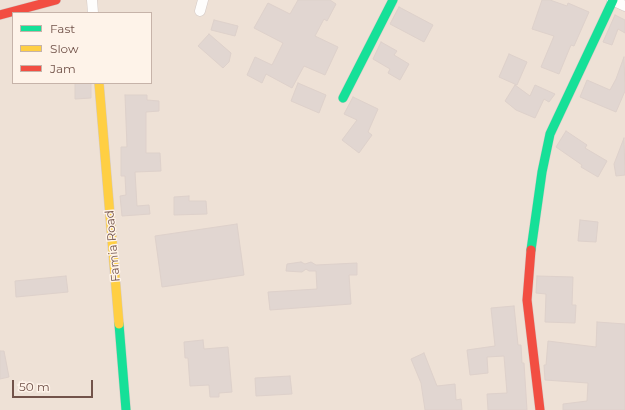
<!DOCTYPE html>
<html>
<head>
<meta charset="utf-8">
<style>
	body { margin:0 }
	#map { position:relative; width:625px; height:410px; overflow:hidden; background:#f5efe9; font-family:Montserrat,sans-serif }
	canvas { display:block }
	.legend { position:absolute; left:12px; top:12px; width:140px; height:72px; box-sizing:border-box; background:#fef3e9; border:1px solid #c6b3a9; margin:0; padding:5px 7px; list-style:none; font-size:12px; color:#72534a }
	.legend li { display:flex; align-items:center; gap:8px; height:20px }
	.legend b { width:20px; border:1px solid #c6b3a9 }
	.scale { position:absolute; left:12px; top:380px; width:81px; height:18px; box-sizing:border-box; border:2px solid #72534a; border-top:0; padding-left:5px; font-size:12px; line-height:14px; white-space:nowrap; color:#72534a; -webkit-text-stroke:3px #fef3e9; paint-order:stroke }
</style>
</head>
<body>
<div id="map">
<canvas width="625" height="410"></canvas>
<ul class="legend">
<li><b style="height:5px;background:#16e098"></b>Fast</li>
<li><b style="height:5px;background:#ffcf43"></b>Slow</li>
<li><b style="height:5px;background:#f24e42"></b>Jam</li>
</ul>
<div class="scale">50 m</div>
</div>
<script>
const context = document.querySelector('canvas').getContext('2d');
context.lineJoin = 'round';
function fill(path, color) { context.fillStyle = color; context.fill(path, 'evenodd'); }
const poly = rows => new Path2D(rows.map(r => 'M' + r).join(''));
function stroke(path, color, width, dash) { context.strokeStyle = color; context.lineWidth = width; context.lineCap = dash ? 'butt' : 'round'; context.setLineDash(dash || []); context.stroke(path); }
function label(font, color, halo, rows, align = 'center') {
  context.font = font + ' Montserrat,sans-serif'; context.lineWidth = 3; context.setLineDash([]); context.textBaseline = 'middle'; context.strokeStyle = halo; context.fillStyle = color; for (const [text, x, y, turn = 0] of rows) {
    context.save(); context.translate(x, y); context.rotate((+turn || 0) * Math.PI / 180); context.textAlign = isNaN(turn) ? turn : align; if (halo) context.strokeText(text, 0, 0); context.fillText(text, 0, 0); context.restore();
  }
}
fill(poly([
	[0,0,625,0,625,410,0,410],
	[13,13,151,13,151,83,13,83]
]), '#eee1d6');
const building = poly([
	[298,0,330,0,336,4,327,21,324,19,315,36,338,47,325,75,304,66,292,88,266,74,262,83,247,75,255,57,272,65,283,43,254,28,268,3,290,14,298,0],
	[542,0,550,0,567,6,568,3,589,12,574,46,571,45,559,74,541,67,554,36,532,29,542,0],
	[399,7,433,25,424,42,390,24,399,7],
	[615,15,625,20,625,33,618,29,612,45,603,42,615,15],
	[214,20,238,26,235,36,211,30,214,20],
	[209,34,231,53,229,62,223,68,198,46,209,34],
	[381,42,397,51,394,55,409,64,400,80,388,73,390,69,373,59,381,42],
	[509,54,527,62,517,85,499,77,509,54],
	[624,57,625,91,616,112,580,97,587,80,610,90,616,79,624,57],
	[75,83,91,83,91,98,75,99,75,83],
	[298,83,326,95,319,113,291,101,298,83],
	[515,85,530,96,535,85,555,94,549,102,544,99,535,118,516,110,505,101,515,85],
	[125,95,147,95,147,100,159,101,159,111,146,112,146,153,160,153,161,171,135,172,137,206,149,205,150,214,122,216,120,196,126,195,125,176,121,176,121,147,127,147,125,95],
	[353,97,378,109,368,132,372,135,359,153,342,140,357,120,344,114,353,97],
	[566,131,587,145,585,148,607,161,598,177,581,167,582,165,556,147,566,131],
	[624,138,625,175,616,176,614,164,624,138],
	[189,196,189,201,206,201,207,214,174,215,174,197,189,196],
	[580,220,598,222,596,242,578,241,580,220],
	[237,224,244,275,162,287,155,236,237,224],
	[301,262,305,264,311,262,316,265,357,263,357,275,349,275,351,304,270,310,268,292,317,289,316,271,309,271,306,269,302,272,286,271,287,264,301,262],
	[66,276,68,292,16,297,15,281,66,276],
	[537,276,573,277,572,305,576,305,575,323,545,322,546,294,536,293,537,276],
	[514,306,518,345,521,345,522,363,524,363,527,410,488,410,487,394,507,393,504,356,487,357,488,373,470,375,467,350,495,346,491,308,514,306],
	[597,322,625,324,625,410,563,410,563,404,587,401,588,383,545,380,544,365,546,365,548,341,596,347,597,322],
	[203,340,204,349,228,347,232,392,219,393,219,397,210,397,209,385,190,386,188,358,185,358,184,342,203,340],
	[0,351,4,351,9,377,0,379,0,351],
	[424,353,437,386,455,384,456,400,461,399,462,410,425,410,421,383,411,359,424,353],
	[290,376,292,394,256,396,255,378,290,376]
]);
fill(building, '#e1d6d1');
stroke(building, '#ded1cb', 1);
const street = poly([
	[92,0,93,13],
	[612,0,625,6],
	[200,11,203,0]
]);
const fast = poly([
	[343,98,393,0],
	[531,250,542,172,550,134,613,0],
	[119,324,126,410]
]);
const slow = poly([
	[99,83,119,324]
]);
const jam = poly([
	[0,15,56,0],
	[531,250,527,300,540,410]
]);
stroke(street, '#d4cac6', 11);
stroke(fast, '#d5cbc6', 10);
stroke(slow, '#d5cbc6', 10);
stroke(jam, '#d5cbc6', 10);
stroke(street, '#fefdfc', 10);
stroke(fast, '#16e098', 9);
stroke(slow, '#ffcf43', 9);
stroke(jam, '#f24e42', 9);
label('12px', '#72534a', '#fef3e9', [
	["Famia Road",113,246,-95]
]);
</script>
</body>
</html>
